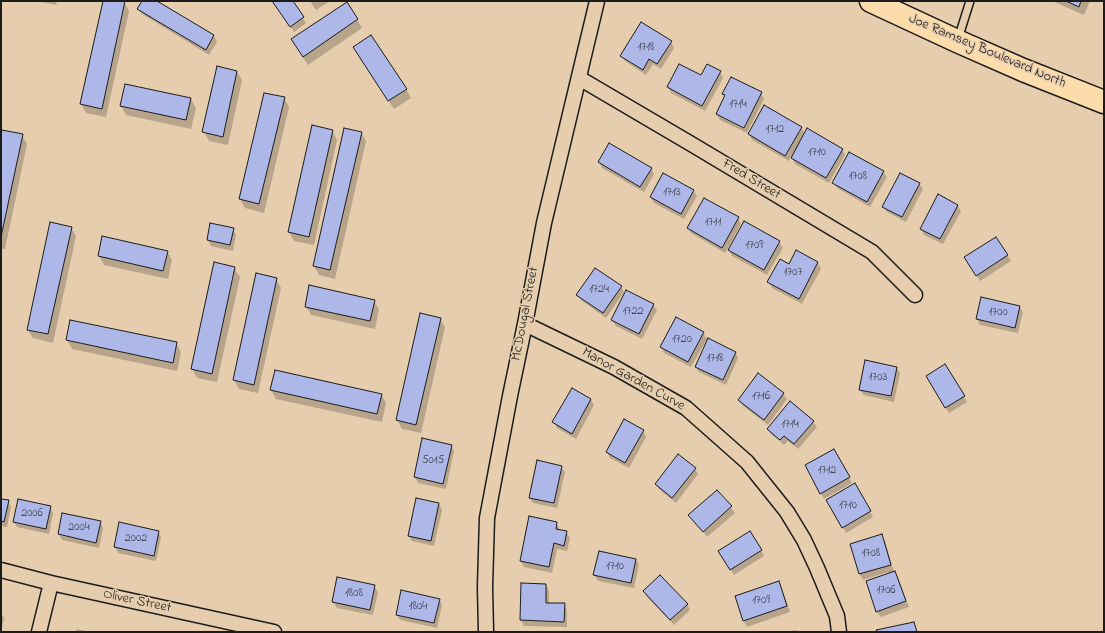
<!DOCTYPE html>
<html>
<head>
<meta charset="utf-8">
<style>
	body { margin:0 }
	#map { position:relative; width:1105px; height:633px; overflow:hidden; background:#e5cdad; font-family:"Indie Flower",sans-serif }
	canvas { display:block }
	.frame { position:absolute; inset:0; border:2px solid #1c1c1c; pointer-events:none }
</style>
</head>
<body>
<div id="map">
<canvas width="1105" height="633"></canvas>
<div class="frame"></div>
</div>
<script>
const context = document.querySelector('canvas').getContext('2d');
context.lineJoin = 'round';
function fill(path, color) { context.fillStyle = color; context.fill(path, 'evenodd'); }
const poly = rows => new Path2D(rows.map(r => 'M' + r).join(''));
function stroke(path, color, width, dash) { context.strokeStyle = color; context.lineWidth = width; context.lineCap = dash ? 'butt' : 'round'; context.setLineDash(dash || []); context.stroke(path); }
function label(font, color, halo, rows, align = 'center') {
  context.font = font + ' "Indie Flower",sans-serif'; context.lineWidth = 3; context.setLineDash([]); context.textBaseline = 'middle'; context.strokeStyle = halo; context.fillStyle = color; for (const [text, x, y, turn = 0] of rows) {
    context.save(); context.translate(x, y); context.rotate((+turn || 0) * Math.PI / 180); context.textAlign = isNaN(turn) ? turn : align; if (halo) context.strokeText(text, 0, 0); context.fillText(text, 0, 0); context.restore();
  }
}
fill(poly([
	[36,1,57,1,56,5],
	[104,1,124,2,129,11,106,117,86,113,81,104],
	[143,1,155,1,214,36,217,42,209,55,142,14,138,9],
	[273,1,292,1,306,23,294,32],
	[310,1,330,1,316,10],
	[1052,1,1090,1,1084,15],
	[347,3,362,28,308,65,297,48],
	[671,42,674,48,661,69,653,64,646,75,625,61,621,56],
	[354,48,406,89,411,98,394,109],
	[237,72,242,80,228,145,209,141,204,132],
	[720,72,723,78,705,111,671,93,668,87],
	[761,93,764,99,747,133,720,120,717,114,725,97,723,94],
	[265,94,284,98,289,107,264,213,245,208,240,199],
	[191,99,196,108,191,129,126,115,121,106],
	[801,127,805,135,842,149,845,155,829,183,795,164,791,156,789,161,752,140,749,134],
	[345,129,361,132,366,141,335,279,319,275,314,266],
	[332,131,337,140,314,245,294,241,289,232],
	[22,135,27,144,5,249,1,249,1,141],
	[599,162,651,168,654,174,644,192,602,168],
	[883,172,887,177,870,207,837,188,834,183],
	[919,184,923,189,906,222,887,212,884,207],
	[693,190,697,196,684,219,654,203,651,197],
	[957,205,961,211,943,244,924,235,921,229],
	[738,218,741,224,725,253,691,233,688,228],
	[211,224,233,229,236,235,233,251,211,246,208,240],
	[71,228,76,236,53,343,33,338,28,330],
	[996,238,1011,261,980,281,969,263],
	[779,242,783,248,767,275,732,256,729,250],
	[167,251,172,260,168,279,104,265,99,256],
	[797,251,818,263,821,269,802,304,772,288,769,282,789,265],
	[215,264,234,268,240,277,217,382,197,378,192,369],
	[276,279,281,288,258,393,239,389,234,380],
	[621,287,624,292,606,318,581,300,578,295],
	[374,301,379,309,375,329,311,315,306,306],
	[653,305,657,310,642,339,616,326,612,320],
	[1019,307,1023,312,1018,333,980,325,977,319],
	[440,319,445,327,421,433,402,429,397,420],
	[703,333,707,339,691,367,664,353,661,347],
	[67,340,176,343,181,352,177,371,72,349],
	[735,352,738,358,726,385,699,372,696,367],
	[945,366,967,402,949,413,927,376],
	[896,367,900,373,894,402,864,395,860,390],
	[275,371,381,394,386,403,382,422,276,399,271,390],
	[572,389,591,400,594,405,576,439,557,428,554,422],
	[783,394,787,399,768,425,743,406,739,400],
	[790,402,813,422,817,427,798,449,788,441,784,445,771,434,768,429],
	[643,431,646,437,629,468,610,458,607,452],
	[451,446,454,451,446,489,418,483,415,477],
	[834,450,852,483,824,499,806,466],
	[561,467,565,472,557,508,533,503,530,498],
	[695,469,698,474,676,503,659,489,656,484],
	[854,485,873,517,846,533,827,500],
	[717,491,735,513,707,537,690,515],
	[1,500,8,501,11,507,7,527,1,526],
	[439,504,442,510,434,546,412,541,409,536],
	[50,507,53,513,49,534,17,527,14,522],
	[63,514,100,522,103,528,99,548,62,540,59,534],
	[556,522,559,528,559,530,566,532,570,538,567,551,557,549,552,573,524,567,521,561],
	[158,532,161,537,156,561,118,553,115,547],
	[882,535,885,541,894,572,898,578,909,607,881,617,877,612,867,582,888,574,888,572,863,580,860,574,852,544],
	[761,550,764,556,734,575,720,551],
	[636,559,639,565,634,588,598,581,594,575],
	[778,582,782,588,790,612,747,627,744,621,736,596],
	[522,584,546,585,549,591,549,604,564,604,567,610,567,627,524,626,521,620],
	[374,586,378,592,373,615,337,608,333,602],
	[644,591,687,604,690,610,674,625,647,597],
	[439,599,442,605,437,628,400,620,397,614],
	[1,613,4,618,1,632],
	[77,629,90,632,76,632],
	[796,630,797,632,787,632]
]), '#0003');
const building = poly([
	[103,1,125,1,102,109,80,104,103,1],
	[142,1,157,1,214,35,206,50,137,9,142,1],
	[272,1,293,1,304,17,290,27,272,1],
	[1066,1,1081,1,1079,7,1066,1],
	[347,2,358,19,303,57,291,39,347,2],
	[641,22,672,41,657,64,649,59,643,70,620,56,641,22],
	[371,35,407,89,388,101,353,47,371,35],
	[679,64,701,75,707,64,721,71,702,106,667,87,679,64],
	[217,66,237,71,223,137,202,132,217,66],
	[731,77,762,92,744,128,716,114,725,95,722,94,731,77],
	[125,84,191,98,186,120,120,106,125,84],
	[264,93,285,97,259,204,239,199,264,93],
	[764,105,802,127,785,156,748,134,764,105],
	[312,125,333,130,309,237,288,232,312,125],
	[344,128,362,132,330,270,313,266,344,128],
	[807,128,843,149,826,178,791,158,807,128],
	[2,130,23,134,1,237,1,136,2,130],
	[609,143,652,168,640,187,598,162,609,143],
	[849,152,884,171,867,202,832,183,849,152],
	[663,173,694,190,681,214,650,197,663,173],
	[900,173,920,183,902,217,882,207,900,173],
	[938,194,958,205,940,239,920,229,938,194],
	[704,198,739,217,722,248,687,228,704,198],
	[744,221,780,241,764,270,728,250,744,221],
	[50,222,72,227,48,334,27,330,50,222],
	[210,223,234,228,230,245,207,240,210,223],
	[102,236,168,251,163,271,98,256,102,236],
	[996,237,1008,255,976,276,964,257,996,237],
	[796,250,818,262,799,299,767,282,780,259,789,264,796,250],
	[214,262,235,267,212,374,191,369,214,262],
	[595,268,622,286,603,313,576,295,595,268],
	[256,273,277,278,254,385,233,380,256,273],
	[309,285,375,300,370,321,305,307,309,285],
	[626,290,654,304,639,334,611,320,626,290],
	[981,297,1020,306,1015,328,976,319,981,297],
	[420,313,441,318,416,425,396,420,420,313],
	[676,317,704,332,688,362,660,347,676,317],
	[70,320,177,342,173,363,66,340,70,320],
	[708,338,736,352,723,380,695,367,708,338],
	[865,360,897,367,891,396,859,390,865,360],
	[945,364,965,396,945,408,926,376,945,364],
	[275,370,382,394,377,414,270,390,275,370],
	[758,373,784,393,764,420,738,400,758,373],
	[572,388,591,399,572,434,552,422,572,388],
	[790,401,814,421,794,444,784,436,780,440,767,429,790,401],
	[624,419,644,430,625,463,606,452,624,419],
	[422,438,452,445,443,484,414,477,422,438],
	[834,449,850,477,820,494,805,465,834,449],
	[678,454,696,468,672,498,655,484,678,454],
	[537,460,562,466,554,503,529,498,537,460],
	[855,483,871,511,842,528,826,500,855,483],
	[717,490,732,506,703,532,688,515,717,490],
	[416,498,439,503,431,541,408,536,416,498],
	[1,499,9,500,4,522,1,521,1,499],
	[18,499,51,506,46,529,13,522,18,499],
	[62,513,101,521,96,543,58,534,62,513],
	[529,516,557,522,556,529,567,531,564,546,554,543,549,567,520,561,529,516],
	[119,522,159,531,154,556,114,547,119,522],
	[750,531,762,550,730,570,718,551,750,531],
	[882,534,891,565,859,574,850,544,882,534],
	[599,551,636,559,631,583,593,575,599,551],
	[895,571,906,601,876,612,866,581,895,571],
	[660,575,688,604,670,620,643,591,660,575],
	[337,577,375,585,370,610,332,602,337,577],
	[779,581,787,606,743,621,735,596,779,581],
	[521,583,546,584,546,603,565,603,564,622,520,620,521,583],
	[401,590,440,599,434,623,396,615,401,590],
	[914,622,917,632,877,632,876,630,914,622]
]);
fill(building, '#adb8e8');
stroke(building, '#1c1c1c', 1);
const lane = poly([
	[958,39,970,1]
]);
const street = poly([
	[579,78,693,145,872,252,915,295],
	[525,324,614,367,686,408,747,462,787,512,804,540,817,568,837,616,839,632],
	[1,570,51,583,274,632],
	[39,632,51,583],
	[486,632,485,587,487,518,510,396,525,324,544,223,597,1]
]);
const primary = poly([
	[871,1,957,41,1023,70,1104,102]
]);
stroke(lane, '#1c1c1c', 10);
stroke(street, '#1c1c1c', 17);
stroke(primary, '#1c1c1c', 25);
stroke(lane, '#e5cdad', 7);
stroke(street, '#e5cdad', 14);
stroke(primary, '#fddcac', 22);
label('12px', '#40434f', null, [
	["1718",646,48],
	["1714",738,105],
	["1712",775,130],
	["1710",817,153],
	["1708",858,177],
	["1713",672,193],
	["1711",713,223],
	["1709",754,246],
	["1707",793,273],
	["1724",599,290],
	["1722",633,312],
	["1700",998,313],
	["1720",682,340],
	["1718",715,359],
	["1703",878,378],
	["1716",761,397],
	["1714",790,425],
	["5015",433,461],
	["1712",827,471],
	["1710",848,506],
	["2006",32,514],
	["2004",79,528],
	["2002",136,539],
	["1708",871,554],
	["1710",615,567],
	["1706",886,591],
	["1808",354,594],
	["1709",761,601],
	["1804",418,607]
]);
label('14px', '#1c1c1c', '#e5cdad', [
	["Joe Ramsey Boulevard North",987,52,23],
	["Fred Street",751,180,31],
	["McDougal Street",526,314,-79],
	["Manor Garden Curve",633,380,29],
	["Oliver Street",137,602,12]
]);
</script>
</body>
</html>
